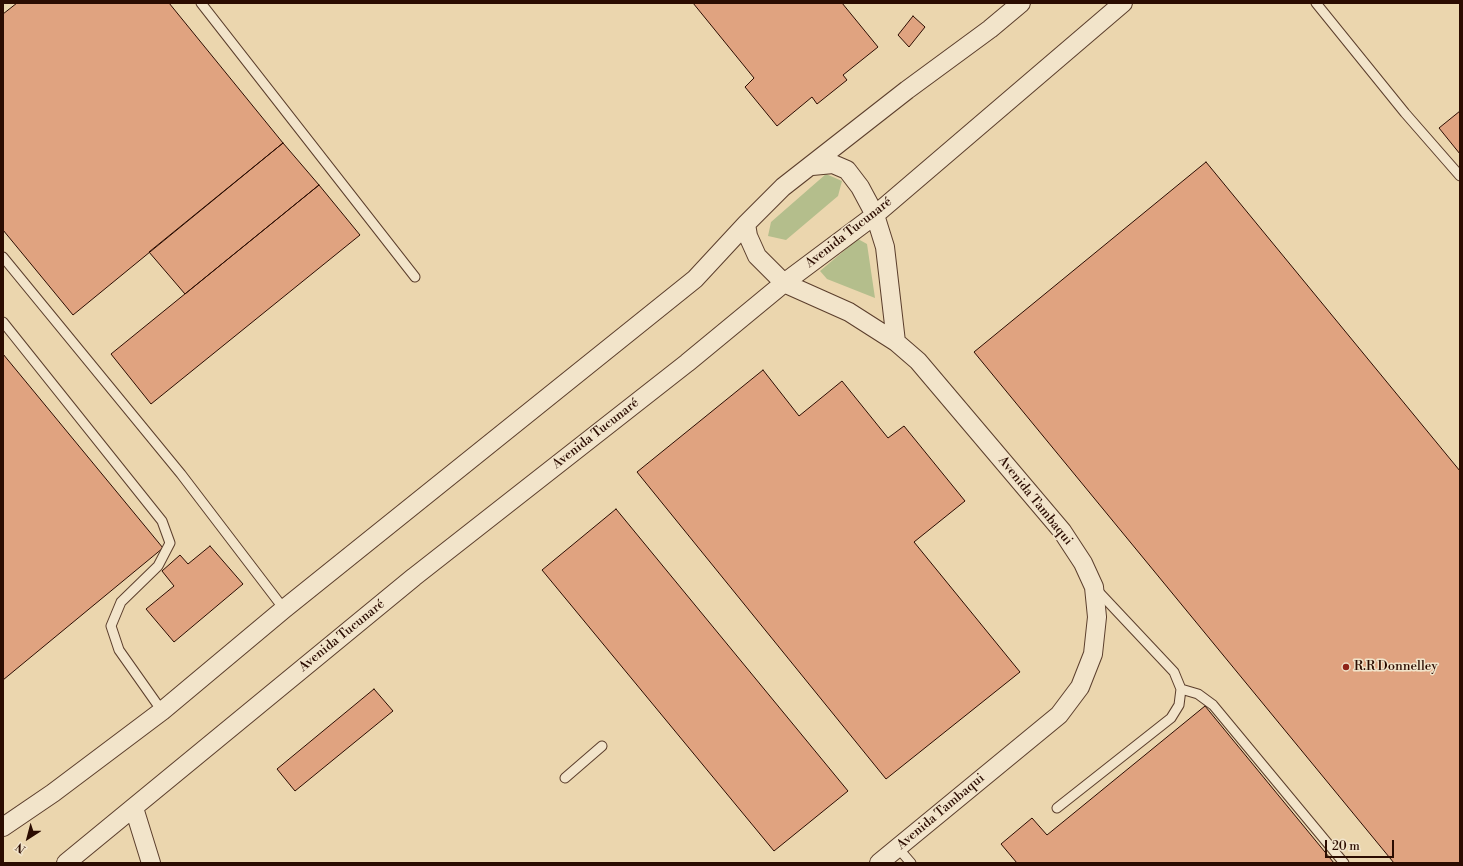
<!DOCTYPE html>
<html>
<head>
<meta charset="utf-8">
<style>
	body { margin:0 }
	#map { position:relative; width:1463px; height:866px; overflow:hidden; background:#ebd6ae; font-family:"Libre Bodoni",serif }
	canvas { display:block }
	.frame { position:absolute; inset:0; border:4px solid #2b0c01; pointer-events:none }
	.north { position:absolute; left:8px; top:818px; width:40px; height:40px; -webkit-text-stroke:3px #f2e4ca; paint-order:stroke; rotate:216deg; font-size:11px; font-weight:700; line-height:16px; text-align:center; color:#2b0c01 }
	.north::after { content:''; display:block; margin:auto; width:14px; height:18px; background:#2b0c01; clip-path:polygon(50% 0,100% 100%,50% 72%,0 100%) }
	.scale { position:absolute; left:1325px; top:840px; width:69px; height:18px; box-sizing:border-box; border:2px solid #2b0c01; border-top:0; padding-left:5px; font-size:12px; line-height:14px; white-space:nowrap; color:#2b0c01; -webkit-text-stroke:3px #f2e4ca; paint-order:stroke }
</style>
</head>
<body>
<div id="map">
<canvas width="1463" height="866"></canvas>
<div class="frame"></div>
<div class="north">N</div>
<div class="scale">20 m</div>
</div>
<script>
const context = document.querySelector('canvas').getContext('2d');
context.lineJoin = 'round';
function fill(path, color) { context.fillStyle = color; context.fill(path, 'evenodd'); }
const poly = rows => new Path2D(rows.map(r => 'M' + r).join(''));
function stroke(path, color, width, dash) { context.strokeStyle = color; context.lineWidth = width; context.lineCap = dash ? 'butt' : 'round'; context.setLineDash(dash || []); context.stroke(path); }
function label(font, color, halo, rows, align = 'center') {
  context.font = font + ' "Libre Bodoni",serif'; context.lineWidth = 3; context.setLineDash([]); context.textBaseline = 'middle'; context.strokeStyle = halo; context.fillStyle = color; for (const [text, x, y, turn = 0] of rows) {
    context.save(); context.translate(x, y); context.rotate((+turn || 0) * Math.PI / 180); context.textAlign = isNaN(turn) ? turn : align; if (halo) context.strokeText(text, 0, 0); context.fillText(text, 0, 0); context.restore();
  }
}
fill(poly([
	[826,174,842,181,838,196,786,240,768,236,771,222],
	[858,239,867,244,875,298,827,279,820,271]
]), '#b4be8c');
const building = poly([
	[17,3,169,3,283,143,73,315,3,230,3,14,17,3],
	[693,3,842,3,878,47,843,75,847,80,817,104,812,97,777,126,745,87,754,78,693,3],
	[913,16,925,27,909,47,898,35,913,16],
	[1460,111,1460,154,1439,128,1460,111],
	[283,143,319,185,185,294,149,252,283,143],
	[1206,162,1460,471,1460,863,1394,863,974,352,1206,162],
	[319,185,360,235,151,404,111,354,319,185],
	[3,354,163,548,3,680,3,354],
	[763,370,799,416,842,381,888,438,904,426,965,501,914,542,1020,672,886,779,637,472,763,370],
	[616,509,848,791,774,851,542,570,616,509],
	[210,546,243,584,174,642,146,609,174,586,162,571,180,555,188,564,210,546],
	[374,689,393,711,295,791,277,769,374,689],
	[1205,706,1334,863,1017,863,1001,844,1032,818,1047,835,1205,706]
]);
fill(building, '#e0a380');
stroke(building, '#2b0c01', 1);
const service = poly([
	[201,3,415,277],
	[1316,3,1405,113,1460,176],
	[3,257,181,474,284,609],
	[3,322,162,521,170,543,158,566,121,602,111,626,119,650,162,711],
	[1181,689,1198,694,1213,705,1344,863],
	[565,778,602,746],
	[1057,808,1171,718,1179,705,1181,689,1174,672,1096,589],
	[898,848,911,863]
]);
const minor = poly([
	[812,166,833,164,847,170,860,187,875,215,885,247,896,342],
	[746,224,748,236,757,256,784,283,849,312,896,342,918,361,1062,531,1083,563,1094,587,1097,617,1093,654,1080,687,1059,715,879,863],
	[134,808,151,863],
	[3,827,53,793,162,711,284,609,695,279,746,224,783,187,907,90,990,29,1021,3],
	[66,863,414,577,687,363,784,283,875,215,1123,3]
]);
stroke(service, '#5b3e2c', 11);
stroke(minor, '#5b3e2c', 20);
stroke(service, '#f2e4ca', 9);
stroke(minor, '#f2e4ca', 18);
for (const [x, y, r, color] of [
	[1346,667,4,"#8f2418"]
]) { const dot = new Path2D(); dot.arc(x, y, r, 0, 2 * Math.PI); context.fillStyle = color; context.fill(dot); stroke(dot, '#f2e4ca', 1.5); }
label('13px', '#2b0c01', '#f2e4ca', [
	["Avenida Tucunaré",849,233,-38],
	["Avenida Tucunaré",596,434,-38],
	["Avenida Tambaqui",1035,501,51],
	["Avenida Tucunaré",342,636,-39],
	["Avenida Tambaqui",941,812,-40]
]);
label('13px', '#2b0c01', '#f2e4ca', [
	["R.R Donnelley",1354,667]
], 'left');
</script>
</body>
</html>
